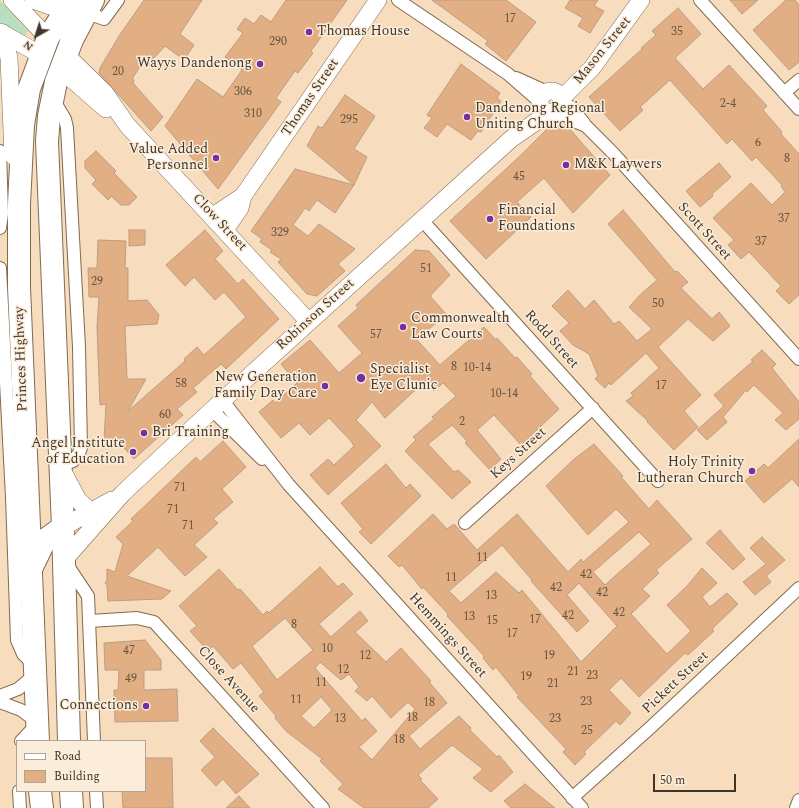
<!DOCTYPE html>
<html>
<head>
<meta charset="utf-8">
<style>
	body { margin:0 }
	#map { position:relative; width:799px; height:808px; overflow:hidden; background:#f7ddbe; font-family:Spectral,serif }
	canvas { display:block }
	.legend { position:absolute; left:16px; top:740px; width:130px; height:52px; box-sizing:border-box; background:#fcedda; border:1px solid #b0a393; margin:0; padding:5px 7px; list-style:none; font-size:12px; color:#3f3529 }
	.legend li { display:flex; align-items:center; gap:8px; height:20px }
	.legend b { width:20px; border:1px solid #b0a393 }
	.north { position:absolute; left:16px; top:16px; width:40px; height:40px; -webkit-text-stroke:3px #fcedda; paint-order:stroke; rotate:219deg; font-size:11px; font-weight:700; line-height:16px; text-align:center; color:#3f3529 }
	.north::after { content:''; display:block; margin:auto; width:14px; height:18px; background:#3f3529; clip-path:polygon(50% 0,100% 100%,50% 72%,0 100%) }
	.scale { position:absolute; left:653px; top:774px; width:83px; height:18px; box-sizing:border-box; border:2px solid #3f3529; border-top:0; padding-left:5px; font-size:12px; line-height:14px; white-space:nowrap; color:#3f3529; -webkit-text-stroke:3px #fcedda; paint-order:stroke }
</style>
</head>
<body>
<div id="map">
<canvas width="799" height="808"></canvas>
<ul class="legend">
<li><b style="height:5px;background:#fff"></b>Road</li>
<li><b style="height:11px;background:#e2af84"></b>Building</li>
</ul>
<div class="north">N</div>
<div class="scale">50 m</div>
</div>
<script>
const context = document.querySelector('canvas').getContext('2d');
context.lineJoin = 'round';
function fill(path, color) { context.fillStyle = color; context.fill(path, 'evenodd'); }
const poly = rows => new Path2D(rows.map(r => 'M' + r).join(''));
function stroke(path, color, width, dash) { context.strokeStyle = color; context.lineWidth = width; context.lineCap = dash ? 'butt' : 'round'; context.setLineDash(dash || []); context.stroke(path); }
function label(font, color, halo, rows, align = 'center') {
  context.font = font + ' Spectral,serif'; context.lineWidth = 3; context.setLineDash([]); context.textBaseline = 'middle'; context.strokeStyle = halo; context.fillStyle = color; for (const [text, x, y, turn = 0] of rows) {
    context.save(); context.translate(x, y); context.rotate((+turn || 0) * Math.PI / 180); context.textAlign = isNaN(turn) ? turn : align; if (halo) context.strokeText(text, 0, 0); context.fillText(text, 0, 0); context.restore();
  }
}
fill(poly([
	[0,1,28,31,24,37,0,25]
]), '#b7e0c0');
const building = poly([
	[144,0,202,0,180,34,194,45,184,60,165,46,153,59,151,67,143,62,132,79,134,80,133,83,163,117,151,131,99,73,100,68,119,36,144,0],
	[286,0,347,0,311,51,313,53,298,73,295,71,276,98,281,102,218,189,165,126,197,79,223,97,242,70,225,57,243,33,237,29,245,18,254,24,261,15,271,22,286,0],
	[432,0,506,0,536,22,506,61,485,44,488,41,432,0],
	[570,0,598,0,594,6,604,11,590,33,578,26,583,18,565,8,570,0],
	[730,0,758,0,742,14,730,0],
	[786,0,795,0,799,5,799,62,789,70,753,30,786,0],
	[678,8,701,34,675,58,703,89,729,65,767,106,763,110,782,132,781,134,799,154,799,295,789,304,776,291,781,286,749,252,741,259,728,245,734,240,713,218,751,183,772,205,785,192,781,186,782,185,756,157,752,161,732,139,727,144,670,80,640,107,643,110,620,131,589,97,642,49,641,48,656,35,652,31,678,8],
	[461,64,500,93,497,98,501,101,481,132,478,131,471,140,447,124,437,137,424,128,432,118,427,115,461,64],
	[345,95,375,116,354,149,367,157,354,185,307,146,318,126,322,128,345,95],
	[550,126,568,127,610,175,573,213,544,178,517,202,531,217,486,259,450,221,522,154,550,126],
	[96,151,116,171,114,173,137,197,129,205,121,205,111,196,108,200,92,184,96,180,85,168,85,161,96,151],
	[719,163,731,177,712,194,713,196,700,207,686,191,719,163],
	[295,169,354,185,335,213,317,200,309,211,305,208,293,225,308,236,319,224,355,249,338,264,345,271,317,296,307,294,278,262,281,259,270,252,272,250,260,242,262,239,251,231,295,169],
	[623,210,675,272,677,271,688,282,681,288,712,319,719,312,730,326,713,341,688,319,658,347,701,395,684,411,698,427,674,450,647,422,648,421,626,401,633,396,631,393,659,368,646,353,611,385,609,383,605,388,595,379,598,376,589,354,573,345,560,331,569,323,552,306,568,290,585,309,594,300,614,324,619,321,637,341,652,329,629,307,642,293,657,280,608,224,623,210],
	[129,230,145,230,145,245,129,246,129,230],
	[205,230,223,251,215,259,238,284,243,279,279,319,226,369,221,364,193,388,197,392,177,409,183,415,134,459,117,440,104,440,106,404,100,405,99,380,97,327,99,297,89,297,88,268,97,268,98,240,126,241,125,268,128,268,128,301,147,300,159,315,157,324,125,326,127,379,146,379,128,411,185,361,184,359,197,347,204,355,246,317,224,292,215,300,194,277,185,286,166,265,205,230],
	[415,250,429,251,450,275,430,296,446,314,417,340,440,365,484,327,496,340,497,338,515,358,517,357,532,374,530,376,559,409,521,445,494,415,477,430,501,459,490,470,465,443,467,441,452,425,428,444,454,472,458,470,471,482,452,499,405,451,416,440,413,437,434,419,432,417,456,396,443,383,434,391,425,381,385,418,372,402,356,420,381,446,328,495,310,475,328,459,334,465,354,446,351,441,329,418,310,435,299,423,281,438,259,412,273,400,275,403,297,383,281,364,310,340,339,373,362,353,338,326,358,308,356,305,415,250],
	[762,350,776,364,772,368,799,402,799,419,786,430,775,420,783,413,754,385,747,392,746,390,723,417,727,422,707,440,697,430,724,406,714,395,753,361,751,360,762,350],
	[799,439,799,487,792,479,764,503,745,481,764,464,768,468,799,439],
	[223,441,246,467,222,489,233,502,213,519,218,523,194,545,207,557,185,576,158,547,127,576,171,591,162,599,108,601,107,585,105,583,107,580,107,569,115,572,123,544,116,537,133,521,131,519,196,457,200,462,223,441],
	[594,444,623,476,621,477,649,509,657,500,692,539,656,570,659,573,642,589,650,596,631,614,667,654,691,631,667,605,687,586,702,568,717,583,702,597,710,607,727,593,738,604,712,629,714,631,688,655,685,653,639,697,621,678,609,690,631,713,620,725,616,721,584,752,586,754,575,765,563,752,566,749,517,697,519,696,496,667,493,670,483,658,484,656,447,616,448,614,423,587,422,589,402,565,399,567,388,556,433,514,447,529,454,524,477,550,517,514,568,572,581,559,583,562,629,522,616,509,588,535,546,486,573,460,594,444],
	[639,532,651,544,605,585,593,572,639,532],
	[502,545,532,580,531,581,577,632,589,621,567,595,579,583,617,626,581,662,522,590,519,593,496,572,461,603,449,591,502,545],
	[386,464,406,488,410,484,421,496,371,544,359,532,363,529,341,503,386,464],
	[720,530,745,559,733,570,706,543,720,530],
	[762,537,785,560,766,576,771,582,755,595,743,582,766,564,750,548,762,537],
	[320,567,338,587,343,583,353,594,319,624,331,637,360,611,368,621,355,632,386,662,401,648,431,681,429,682,447,703,409,736,420,749,459,716,471,728,470,730,497,757,499,755,513,772,491,792,473,778,483,769,452,745,418,775,422,779,420,780,438,799,428,808,364,808,338,789,343,784,320,761,322,759,286,731,275,718,276,716,259,696,264,692,241,663,233,669,213,646,208,651,190,631,197,626,179,606,219,569,238,590,240,589,263,615,267,611,269,613,320,567],
	[285,618,313,650,277,680,252,646,285,618],
	[320,662,341,680,349,674,359,687,355,691,367,701,372,696,391,718,408,702,415,709,372,760,359,747,377,731,365,718,362,721,315,668,320,662],
	[321,697,332,710,314,728,301,716,321,697],
	[145,640,161,660,161,670,144,670,144,690,177,689,178,721,115,722,114,690,118,690,119,670,105,670,104,643,145,640],
	[213,728,259,774,236,794,223,779,216,786,201,770,215,757,200,741,213,728],
	[145,758,172,758,173,808,123,808,122,791,145,791,145,758],
	[525,784,555,808,511,808,504,801,525,784],
	[239,796,250,808,226,808,239,796]
]);
fill(building, '#e2af84');
stroke(building, '#bb9d84', 1);
const street = poly([
	[398,0,508,74,540,102],
	[700,0,799,109],
	[84,15,93,15,104,19,118,0],
	[516,78,547,92],
	[784,93,799,80],
	[53,99,65,119,67,128,79,347,81,448,79,453,73,461,60,466],
	[562,102,572,108,584,123],
	[553,112,586,126,613,153,799,359],
	[0,151,2,214,0,228],
	[421,219,658,481],
	[0,268,12,497,17,640,23,654,34,665],
	[223,401,289,485,582,808],
	[212,410,262,459],
	[465,523,593,408],
	[66,563,88,596,94,741],
	[90,621,137,618,154,622,323,808],
	[0,696,18,689,35,675],
	[0,702,21,710,37,722],
	[21,741,37,724],
	[19,791,20,808],
	[96,791,97,808],
	[572,798,651,727,799,588],
	[796,808,799,800]
]);
const secondary = poly([
	[12,0,48,38],
	[33,0,50,6,67,7],
	[0,32,41,55],
	[3,33,9,58,13,156],
	[66,55,105,93,127,125,309,322],
	[61,70,106,109],
	'540 102a11 11 0 1 1 22 0a11 11 0 1 1-22 0Z',
	[561,99,592,68,641,0],
	[213,216,243,196],
	[225,230,240,208,243,196,378,0],
	[61,468,78,500,91,512],
	[63,527,112,500],
	[64,560,123,493,212,410,511,139,550,112]
]);
const highway = poly([
	[32,567,45,540,63,527],
	[38,741,19,287,19,204,23,125,29,89,48,38,72,0],
	[69,741,63,527,47,141,49,116,56,82,72,40,93,0],
	[40,791,42,808],
	[71,791,72,808]
]);
stroke(street, '#816b4f', 14);
stroke(secondary, '#816b4f', 18);
stroke(highway, '#816b4f', 24);
stroke(street, '#fff', 12);
stroke(secondary, '#fff', 17);
stroke(highway, '#fff', 22);
for (const [x, y, r, color] of [
	[309,32,4,"#732fa3"],
	[260,64,4,"#732fa3"],
	[467,117,4,"#732fa3"],
	[216,158,4,"#732fa3"],
	[566,165,4,"#732fa3"],
	[490,219,4,"#732fa3"],
	[403,327,4,"#732fa3"],
	[361,378,5,"#732fa3"],
	[325,386,4,"#732fa3"],
	[144,433,4,"#732fa3"],
	[133,452,4,"#732fa3"],
	[752,471,4,"#732fa3"],
	[146,706,4,"#732fa3"]
]) { const dot = new Path2D(); dot.arc(x, y, r, 0, 2 * Math.PI); context.fillStyle = color; context.fill(dot); stroke(dot, '#fcedda', 1.5); }
label('12px', '#685440', null, [
	["17",510,20],
	["35",677,33],
	["290",278,43],
	["20",118,73],
	["306",243,93],
	["2-4",728,105],
	["310",253,115],
	["295",349,121],
	["6",758,144],
	["8",787,160],
	["45",519,178],
	["37",784,220],
	["329",280,234],
	["37",761,243],
	["51",426,270],
	["29",97,283],
	["50",658,305],
	["57",376,336],
	["8",454,368],
	["10-14",477,369],
	["58",181,385],
	["17",661,387],
	["10-14",504,395],
	["60",165,416],
	["2",462,423],
	["71",180,489],
	["71",173,511],
	["71",188,527],
	["11",482,559],
	["42",586,576],
	["11",451,579],
	["42",556,589],
	["42",602,594],
	["13",491,597],
	["42",619,614],
	["42",568,617],
	["13",469,618],
	["17",535,621],
	["15",492,622],
	["8",294,626],
	["17",512,635],
	["10",327,650],
	["47",129,652],
	["12",365,657],
	["19",549,657],
	["12",343,671],
	["21",573,673],
	["23",592,677],
	["19",526,678],
	["49",131,680],
	["11",321,684],
	["21",553,685],
	["11",296,701],
	["23",586,703],
	["18",429,704],
	["18",412,719],
	["13",340,720],
	["23",555,720],
	["25",587,732],
	["18",399,741]
]);
label('14px', '#3f3529', '#fcedda', [
	["Thomas House",317,32],
	["Wayys Dandenong",252,64,"right"],
	["Dandenong Regional",475,109],
	["Uniting Church",475,125],
	["Value Added",208,150,"right"],
	["Personnel",208,166,"right"],
	["M&K Laywers",574,165],
	["Financial",498,211],
	["Foundations",498,227],
	["Commonwealth",411,319],
	["Law Courts",411,335],
	["Specialist",370,370],
	["Eye Clunic",370,386],
	["New Generation",317,378,"right"],
	["Family Day Care",317,394,"right"],
	["Bri Training",152,433],
	["Angel Institute",125,444,"right"],
	["of Education",125,460,"right"],
	["Holy Trinity",744,463,"right"],
	["Lutheran Church",744,479,"right"],
	["Connections",138,706,"right"]
], 'left');
label('14px', '#3f3529', '#fcedda', [
	["Mason Street",603,51,-51],
	["Thomas Street",311,98,-56],
	["Clow Street",219,223,47],
	["Scott Street",704,232,48],
	["Robinson Street",316,315,-42],
	["Rodd Street",551,340,48],
	["Princes Highway",22,359,-92],
	["Keys Street",519,454,-42],
	["Hemmings Street",447,636,48],
	["Close Avenue",228,680,48],
	["Pickett Street",676,683,-43]
]);
</script>
</body>
</html>
